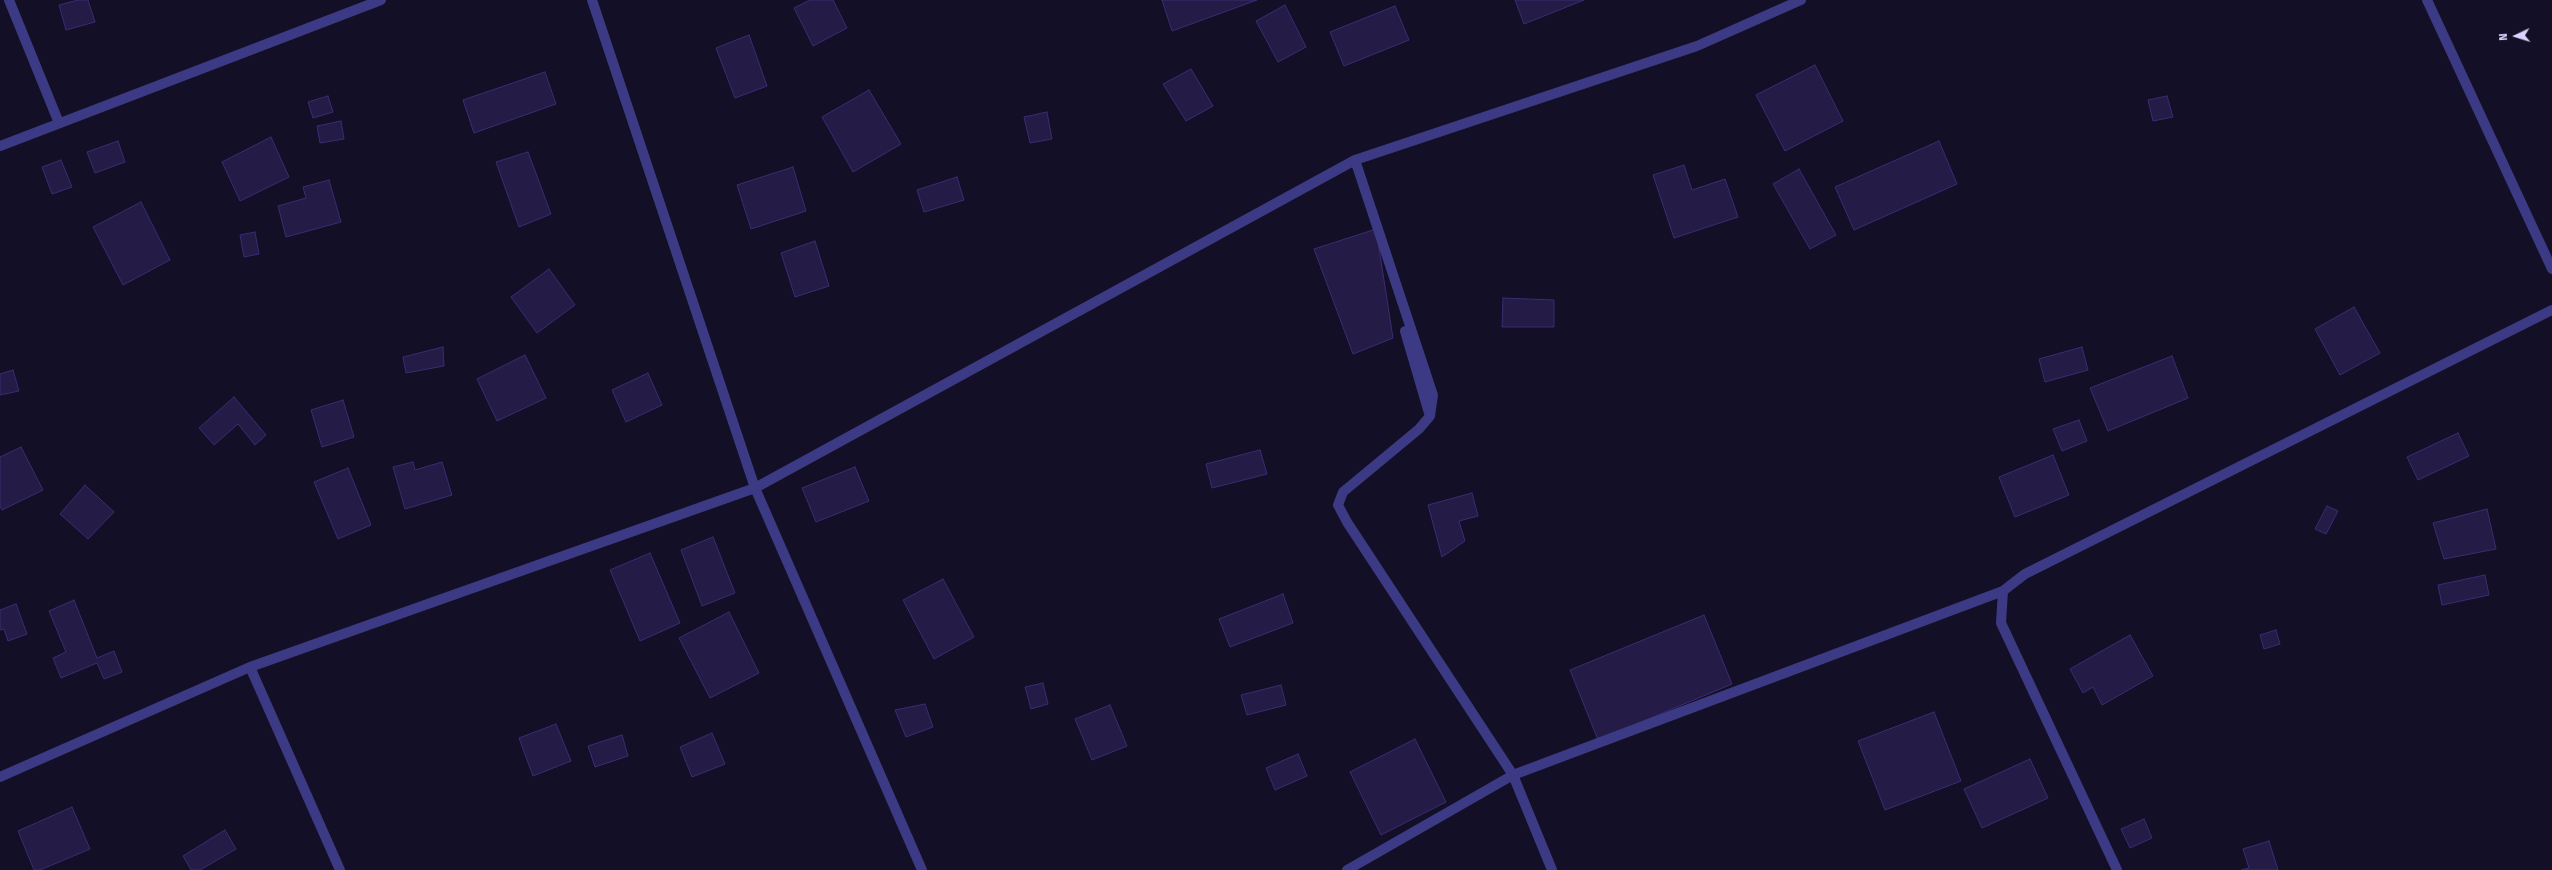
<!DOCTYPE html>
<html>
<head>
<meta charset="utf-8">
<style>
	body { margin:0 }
	#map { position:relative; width:2552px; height:870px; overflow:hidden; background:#130f26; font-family:"Fira Sans",sans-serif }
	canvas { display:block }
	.north { position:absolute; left:2496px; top:16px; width:40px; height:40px; -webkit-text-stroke:3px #130f26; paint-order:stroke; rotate:266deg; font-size:11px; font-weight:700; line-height:16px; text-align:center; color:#d9d4ff }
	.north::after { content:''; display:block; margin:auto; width:14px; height:18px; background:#d9d4ff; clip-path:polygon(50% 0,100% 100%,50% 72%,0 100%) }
</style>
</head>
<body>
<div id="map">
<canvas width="2552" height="870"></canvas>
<div class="north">N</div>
</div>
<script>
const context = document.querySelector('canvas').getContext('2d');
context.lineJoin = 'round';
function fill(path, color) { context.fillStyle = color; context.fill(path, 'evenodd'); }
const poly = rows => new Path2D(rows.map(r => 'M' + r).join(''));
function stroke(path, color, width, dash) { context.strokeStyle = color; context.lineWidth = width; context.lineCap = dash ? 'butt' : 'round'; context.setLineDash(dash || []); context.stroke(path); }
const building = poly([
	[78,0,88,0,95,22,66,30,59,5,78,0],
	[810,0,833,0,847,28,813,46,794,8,810,0],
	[1162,0,1257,0,1172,31,1162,0],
	[1515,0,1584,0,1524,24,1515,0],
	[1285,5,1306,47,1278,62,1256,21,1285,5],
	[1395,6,1409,40,1344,66,1330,32,1395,6],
	[749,35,767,86,735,98,716,48,749,35],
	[1815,65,1843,121,1785,151,1756,95,1815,65],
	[1191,69,1213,106,1186,121,1163,84,1191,69],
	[545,72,556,104,474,133,463,100,545,72],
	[869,90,901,144,853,172,822,117,869,90],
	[328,96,333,112,313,118,308,102,328,96],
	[2167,96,2173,117,2153,121,2148,100,2167,96],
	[1047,112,1052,139,1030,143,1024,117,1047,112],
	[341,121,344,139,320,143,317,126,341,121],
	[271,137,289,177,240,201,222,162,271,137],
	[118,141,125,162,95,173,87,152,118,141],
	[1939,141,1957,184,1854,230,1835,187,1939,141],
	[528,152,551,214,519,227,496,162,528,152],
	[61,160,72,187,52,194,42,167,61,160],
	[1684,165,1692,190,1725,179,1738,217,1674,238,1653,175,1684,165],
	[793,167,806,211,751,229,737,185,793,167],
	[1799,169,1836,235,1810,249,1773,184,1799,169],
	[957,177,964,200,924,212,917,190,957,177],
	[329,180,341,222,286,237,278,206,306,198,303,187,329,180],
	[141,202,170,260,123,285,93,227,141,202],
	[1376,229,1393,338,1353,354,1314,249,1376,229],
	[255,232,259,254,244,257,240,235,255,232],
	[815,241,829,286,795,297,781,253,815,241],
	[549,269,575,305,537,333,511,297,549,269],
	[1503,298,1554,300,1554,327,1502,327,1503,298],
	[2354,307,2380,353,2340,375,2315,329,2354,307],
	[443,347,444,366,406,373,403,357,443,347],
	[2082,347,2088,370,2045,382,2039,359,2082,347],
	[525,355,546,398,497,421,477,379,525,355],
	[2172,356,2188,398,2108,431,2090,388,2172,356],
	[13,370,19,391,0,395,0,374,13,370],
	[648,373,662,405,626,422,612,390,648,373],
	[234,397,266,435,255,445,238,424,214,445,199,428,234,397],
	[343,400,354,437,322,447,311,410,343,400],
	[2079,420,2087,441,2062,451,2053,429,2079,420],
	[2458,433,2469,456,2418,480,2407,457,2458,433],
	[21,447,43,490,2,510,0,506,0,457,21,447],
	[1260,450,1267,474,1212,488,1206,464,1260,450],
	[2053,455,2069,495,2015,517,1999,477,2053,455],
	[413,462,415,470,442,462,452,495,405,509,393,467,413,462],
	[855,467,869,501,816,522,802,488,855,467],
	[348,468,371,525,338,539,314,482,348,468],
	[85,485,114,512,88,539,60,514,85,485],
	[1472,493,1478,516,1459,521,1465,541,1442,557,1428,505,1472,493],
	[2327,506,2338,511,2326,534,2315,529,2327,506],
	[2487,509,2496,549,2444,559,2433,523,2487,509],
	[713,537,735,593,702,606,681,550,713,537],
	[650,553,680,623,640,641,610,570,650,553],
	[2485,575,2489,595,2442,605,2438,585,2485,575],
	[943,579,974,637,934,659,903,600,943,579],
	[1283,594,1293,623,1230,647,1219,619,1283,594],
	[74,600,97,658,114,651,122,672,104,679,97,663,61,678,53,658,66,652,49,611,74,600],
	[16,604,27,634,8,641,4,629,0,630,0,610,16,604],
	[729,612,759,673,710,698,679,638,729,612],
	[1704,615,1732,684,1598,740,1570,670,1704,615],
	[2276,630,2280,644,2264,649,2260,635,2276,630],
	[2130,635,2153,676,2102,705,2093,687,2083,693,2070,669,2130,635],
	[1043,683,1048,704,1031,709,1025,687,1043,683],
	[1281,685,1286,705,1247,715,1241,695,1281,685],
	[925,704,933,727,906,737,895,710,925,704],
	[1110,705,1127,746,1092,760,1075,719,1110,705],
	[1934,712,1961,781,1885,810,1858,741,1934,712],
	[556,724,571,761,533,776,519,738,556,724],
	[712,733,725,764,692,777,680,747,712,733],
	[622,735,628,756,595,767,588,746,622,735],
	[1415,739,1446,802,1381,835,1350,772,1415,739],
	[1298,754,1307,776,1275,790,1266,768,1298,754],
	[2030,759,2048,798,1982,828,1964,789,2030,759],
	[72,807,90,849,40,870,34,870,18,831,72,807],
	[2144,819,2152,838,2130,848,2121,829,2144,819],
	[225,830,236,849,200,870,191,870,183,856,225,830],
	[2269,841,2278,870,2241,870,2249,868,2243,849,2269,841]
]);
fill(building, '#241b47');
stroke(building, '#3b2d73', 1);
stroke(poly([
	[9,0,59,123],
	[592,0,755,488,922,870],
	[2427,0,2552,269],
	[0,146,381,0],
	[1355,160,1433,395,1430,416,1419,429,1343,492,1338,505,1347,522,1513,775,1552,870],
	[1405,331,1429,413],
	[250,667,340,870],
	[0,777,250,667,755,488,1355,160,1697,46,1801,0],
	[1347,870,1513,775,2003,591],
	[2117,870,2001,623,2003,591,2025,574,2552,310]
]), '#3d3a85', 10);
</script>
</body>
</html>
